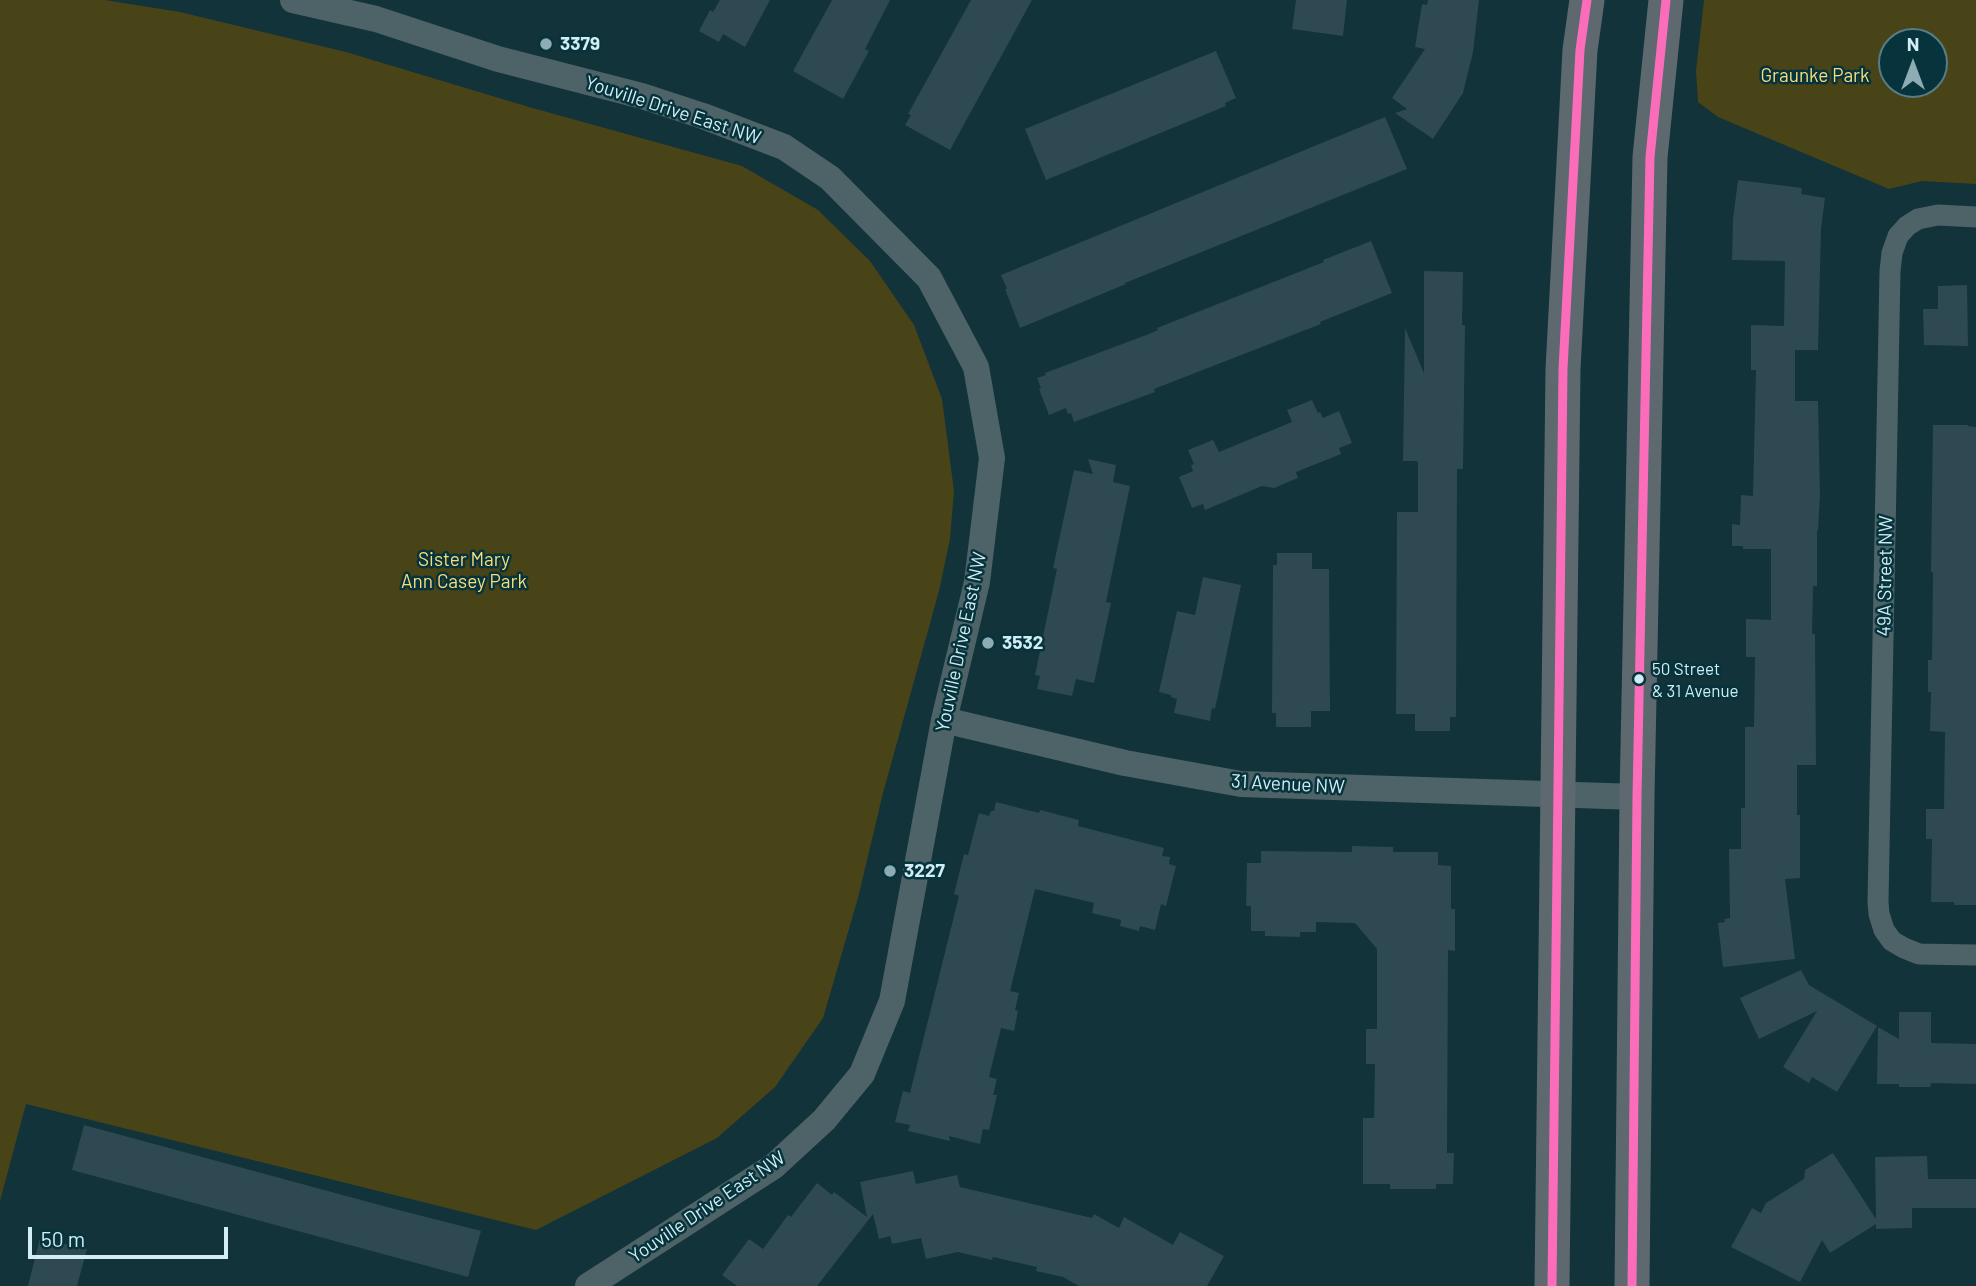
<!DOCTYPE html>
<html>
<head>
<meta charset="utf-8">
<style>
	body { margin:0 }
	#map { position:relative; width:1976px; height:1286px; overflow:hidden; background:#113339; font-family:Barlow,sans-serif }
	canvas { display:block }
	.north { position:absolute; left:1878px; top:28px; width:70px; height:70px; box-sizing:border-box; background:#06333c; border:2px solid #587d86; border-radius:50%; rotate:0deg; font-size:19px; font-weight:700; line-height:28px; text-align:center; color:#d2edf4 }
	.north::after { content:''; display:block; margin:auto; width:24px; height:32px; background:#8eacb3; clip-path:polygon(50% 0,100% 100%,50% 72%,0 100%) }
	.scale { position:absolute; left:28px; top:1227px; width:200px; height:32px; box-sizing:border-box; border:4px solid #d2edf4; border-top:0; padding-left:9px; font-size:21px; line-height:24px; white-space:nowrap; color:#d2edf4; -webkit-text-stroke:5px #06333c; paint-order:stroke }
</style>
</head>
<body>
<div id="map">
<canvas width="1976" height="1286"></canvas>
<div class="north">N</div>
<div class="scale">50 m</div>
</div>
<script>
const context = document.querySelector('canvas').getContext('2d');
context.lineJoin = 'round';
function fill(path, color) { context.fillStyle = color; context.fill(path, 'evenodd'); }
const poly = rows => new Path2D(rows.map(r => 'M' + r).join(''));
function stroke(path, color, width, dash) { context.strokeStyle = color; context.lineWidth = width; context.lineCap = dash ? 'butt' : 'round'; context.setLineDash(dash || []); context.stroke(path); }
function label(font, color, halo, rows, align = 'center') {
  context.font = font + ' Barlow,sans-serif'; context.lineWidth = 5; context.setLineDash([]); context.textBaseline = 'middle'; context.strokeStyle = halo; context.fillStyle = color; for (const [text, x, y, turn = 0] of rows) {
    context.save(); context.translate(x, y); context.rotate((+turn || 0) * Math.PI / 180); context.textAlign = isNaN(turn) ? turn : align; if (halo) context.strokeText(text, 0, 0); context.fillText(text, 0, 0); context.restore();
  }
}
fill(poly([
	[0,0,105,0,180,12,346,52,529,107,742,166,818,210,870,261,914,325,942,399,954,491,950,539,939,591,883,793,858,898,823,1018,775,1087,717,1138,536,1230,26,1104,0,1201],
	[1704,0,1976,0,1976,184,1922,181,1889,189,1718,117,1698,102,1696,71],
	[1892,42,1934,42,1934,84,1892,84]
]), '#494318');
fill(poly([
	[720,0,770,0,745,47,723,34,719,42,699,31,710,10,713,12],
	[832,0,890,0,865,49,869,51,843,99,793,71],
	[971,0,1032,0,950,150,905,125,911,115,908,114],
	[1296,0,1347,0,1343,36,1292,29],
	[1428,0,1479,0,1473,52,1463,93,1433,139,1395,113,1407,109,1392,98,1425,49,1415,47,1422,4,1427,5],
	[1216,51,1236,98,1225,103,1226,106,1046,180,1025,129],
	[1385,117,1407,169,1125,283,1126,284,1020,328,1005,289,1007,289,1001,275],
	[1738,180,1802,188,1801,194,1825,198,1821,229,1818,350,1795,350,1795,401,1818,401,1820,495,1818,530,1817,530,1817,586,1813,586,1812,634,1815,634,1816,765,1797,765,1797,815,1800,815,1800,878,1785,879,1795,959,1723,967,1718,923,1725,922,1724,919,1730,918,1729,849,1741,849,1741,808,1745,808,1745,727,1754,727,1755,657,1746,657,1746,619,1771,620,1771,549,1743,549,1743,546,1732,546,1732,524,1740,525,1741,495,1753,496,1756,370,1751,370,1751,325,1784,326,1785,261,1732,260,1733,219],
	[1371,241,1392,293,1320,322,1321,324,1154,389,1155,392,1074,422,1071,413,1068,414,1066,408,1049,415,1039,389,1041,388,1037,378,1046,375,1045,373,1149,334,1158,330,1157,328,1324,262,1323,260],
	[1424,271,1463,272,1462,325,1465,325,1463,469,1457,469,1456,717,1450,717,1450,731,1415,731,1415,714,1396,714,1397,512,1418,512,1418,463,1417,461,1403,461,1405,328,1424,373],
	[1967,285,1968,346,1924,345,1923,309,1938,309,1938,286],
	[1312,400,1318,413,1320,412,1323,418,1339,411,1352,443,1339,448,1341,454,1296,472,1298,478,1274,488,1262,486,1205,510,1203,504,1192,508,1179,477,1193,471,1191,465,1194,464,1188,450,1213,440,1219,452,1292,422,1287,410],
	[1933,425,1968,425,1968,426,1976,427,1976,905,1954,905,1954,902,1931,902,1932,839,1926,839,1926,809,1944,809,1945,732,1930,731,1931,692,1928,692,1928,660,1932,660,1933,572,1931,572],
	[1088,459,1116,465,1113,482,1130,486,1106,602,1111,603,1094,683,1076,679,1072,696,1037,689,1040,676,1035,675,1057,569,1053,568,1074,470,1093,474],
	[1277,553,1312,553,1312,569,1329,569,1330,711,1311,711,1311,727,1276,727,1276,713,1272,713,1273,565,1277,565],
	[1203,577,1241,585,1215,709,1212,708,1210,721,1174,713,1177,699,1171,697,1171,695,1159,692,1177,611,1195,615],
	[996,802,1039,813,1040,810,1079,820,1078,826,1164,848,1162,856,1170,857,1169,864,1176,866,1166,906,1161,904,1155,930,1140,926,1139,931,1120,926,1121,920,1092,913,1094,903,1035,889,1010,991,1019,993,1015,1010,1018,1011,1014,1031,1001,1028,989,1077,997,1079,993,1095,997,1095,989,1130,983,1129,980,1144,949,1136,950,1141,908,1131,910,1125,895,1122,903,1091,910,1093,959,896,954,894,964,854,968,855,979,813,989,816,991,811,994,811],
	[1352,846,1393,847,1393,852,1438,852,1438,865,1451,866,1451,909,1455,909,1455,951,1448,950,1447,1153,1454,1153,1453,1184,1436,1184,1436,1189,1390,1189,1390,1184,1363,1184,1363,1118,1374,1118,1375,1064,1366,1064,1366,1029,1377,1029,1377,949,1355,923,1316,922,1316,932,1300,932,1300,937,1265,936,1265,931,1251,931,1251,906,1246,906,1247,863,1261,863,1261,851,1352,852],
	[1801,970,1809,985,1877,1026,1837,1092,1812,1077,1809,1083,1783,1067,1817,1011,1759,1039,1740,998],
	[1899,1012,1931,1012,1931,1043,1976,1044,1976,1084,1931,1083,1930,1087,1899,1087,1899,1084,1877,1084,1878,1027,1899,1039],
	[84,1125,387,1207,481,1231,468,1277,72,1170],
	[1833,1153,1876,1219,1875,1157,1927,1156,1928,1179,1976,1179,1976,1208,1912,1208,1912,1228,1876,1229,1876,1224,1830,1253,1822,1240,1800,1282,1731,1247,1752,1208,1761,1213,1766,1203,1804,1179,1805,1170],
	[913,1171,916,1184,957,1175,960,1187,1092,1218,1094,1214,1119,1228,1124,1217,1173,1245,1180,1232,1224,1256,1207,1286,1079,1286,1063,1277,1036,1271,1037,1267,993,1257,992,1260,958,1252,926,1259,921,1238,892,1244,890,1236,879,1239,873,1214,817,1286,737,1286,722,1275,749,1239,763,1249,788,1215,791,1217,817,1183,832,1195,834,1192,867,1217,860,1182],
	[40,1238,87,1249,77,1286,28,1286]
]), '#2e4951');
stroke(poly([
	[1976,217,1938,215,1918,219,1907,226,1898,236,1892,253,1890,271,1878,902,1879,914,1884,930,1892,941,1904,948,1919,954,1976,955]
]), '#4e6367', 21);
stroke(poly([
	[293,0,376,19,498,59,642,96,703,116,784,147,830,178,929,278,976,367,992,458,977,582,944,720,892,1001,862,1074,824,1120,774,1166,588,1286],
	[944,720,1125,763,1241,784,1637,797]
]), '#4e6367', 26);
stroke(poly([
	[1552,1286,1563,369,1580,50,1587,0],
	[1632,1286,1637,797,1650,157,1666,0]
]), '#5d686f', 35);
stroke(poly([
	[1552,1286,1563,369,1580,50,1587,0],
	[1632,1286,1637,797,1650,157,1666,0]
]), '#fb6dba', 9);
for (const [x, y, r, color] of [
	[546,44,7,"#8eacb3"],
	[988,643,7,"#8eacb3"],
	[1639,679,6,"#d2edf4"],
	[890,871,7,"#8eacb3"]
]) { const dot = new Path2D(); dot.arc(x, y, r, 0, 2 * Math.PI); context.fillStyle = color; context.fill(dot); stroke(dot, '#06333c', 2.5); }
label('17px', '#d2edf4', '#06333c', [
	["50 Street",1652,669],
	["& 31 Avenue",1652,691]
], 'left');
label('bold 19px', '#d2edf4', '#06333c', [
	["3379",560,44],
	["3532",1002,643],
	["3227",904,871]
], 'left');
label('19px', '#f8dd7b', '#06333c', [
	["Graunke Park",1815,76],
	["Sister Mary",464,560],
	["Ann Casey Park",464,582]
]);
label('19px', '#d2edf4', '#06333c', [
	["Youville Drive East NW",673,110,18],
	["49A Street NW",1885,576,-89],
	["Youville Drive East NW",961,642,-78],
	["31 Avenue NW",1288,784,3],
	["Youville Drive East NW",707,1207,-34]
]);
</script>
</body>
</html>
